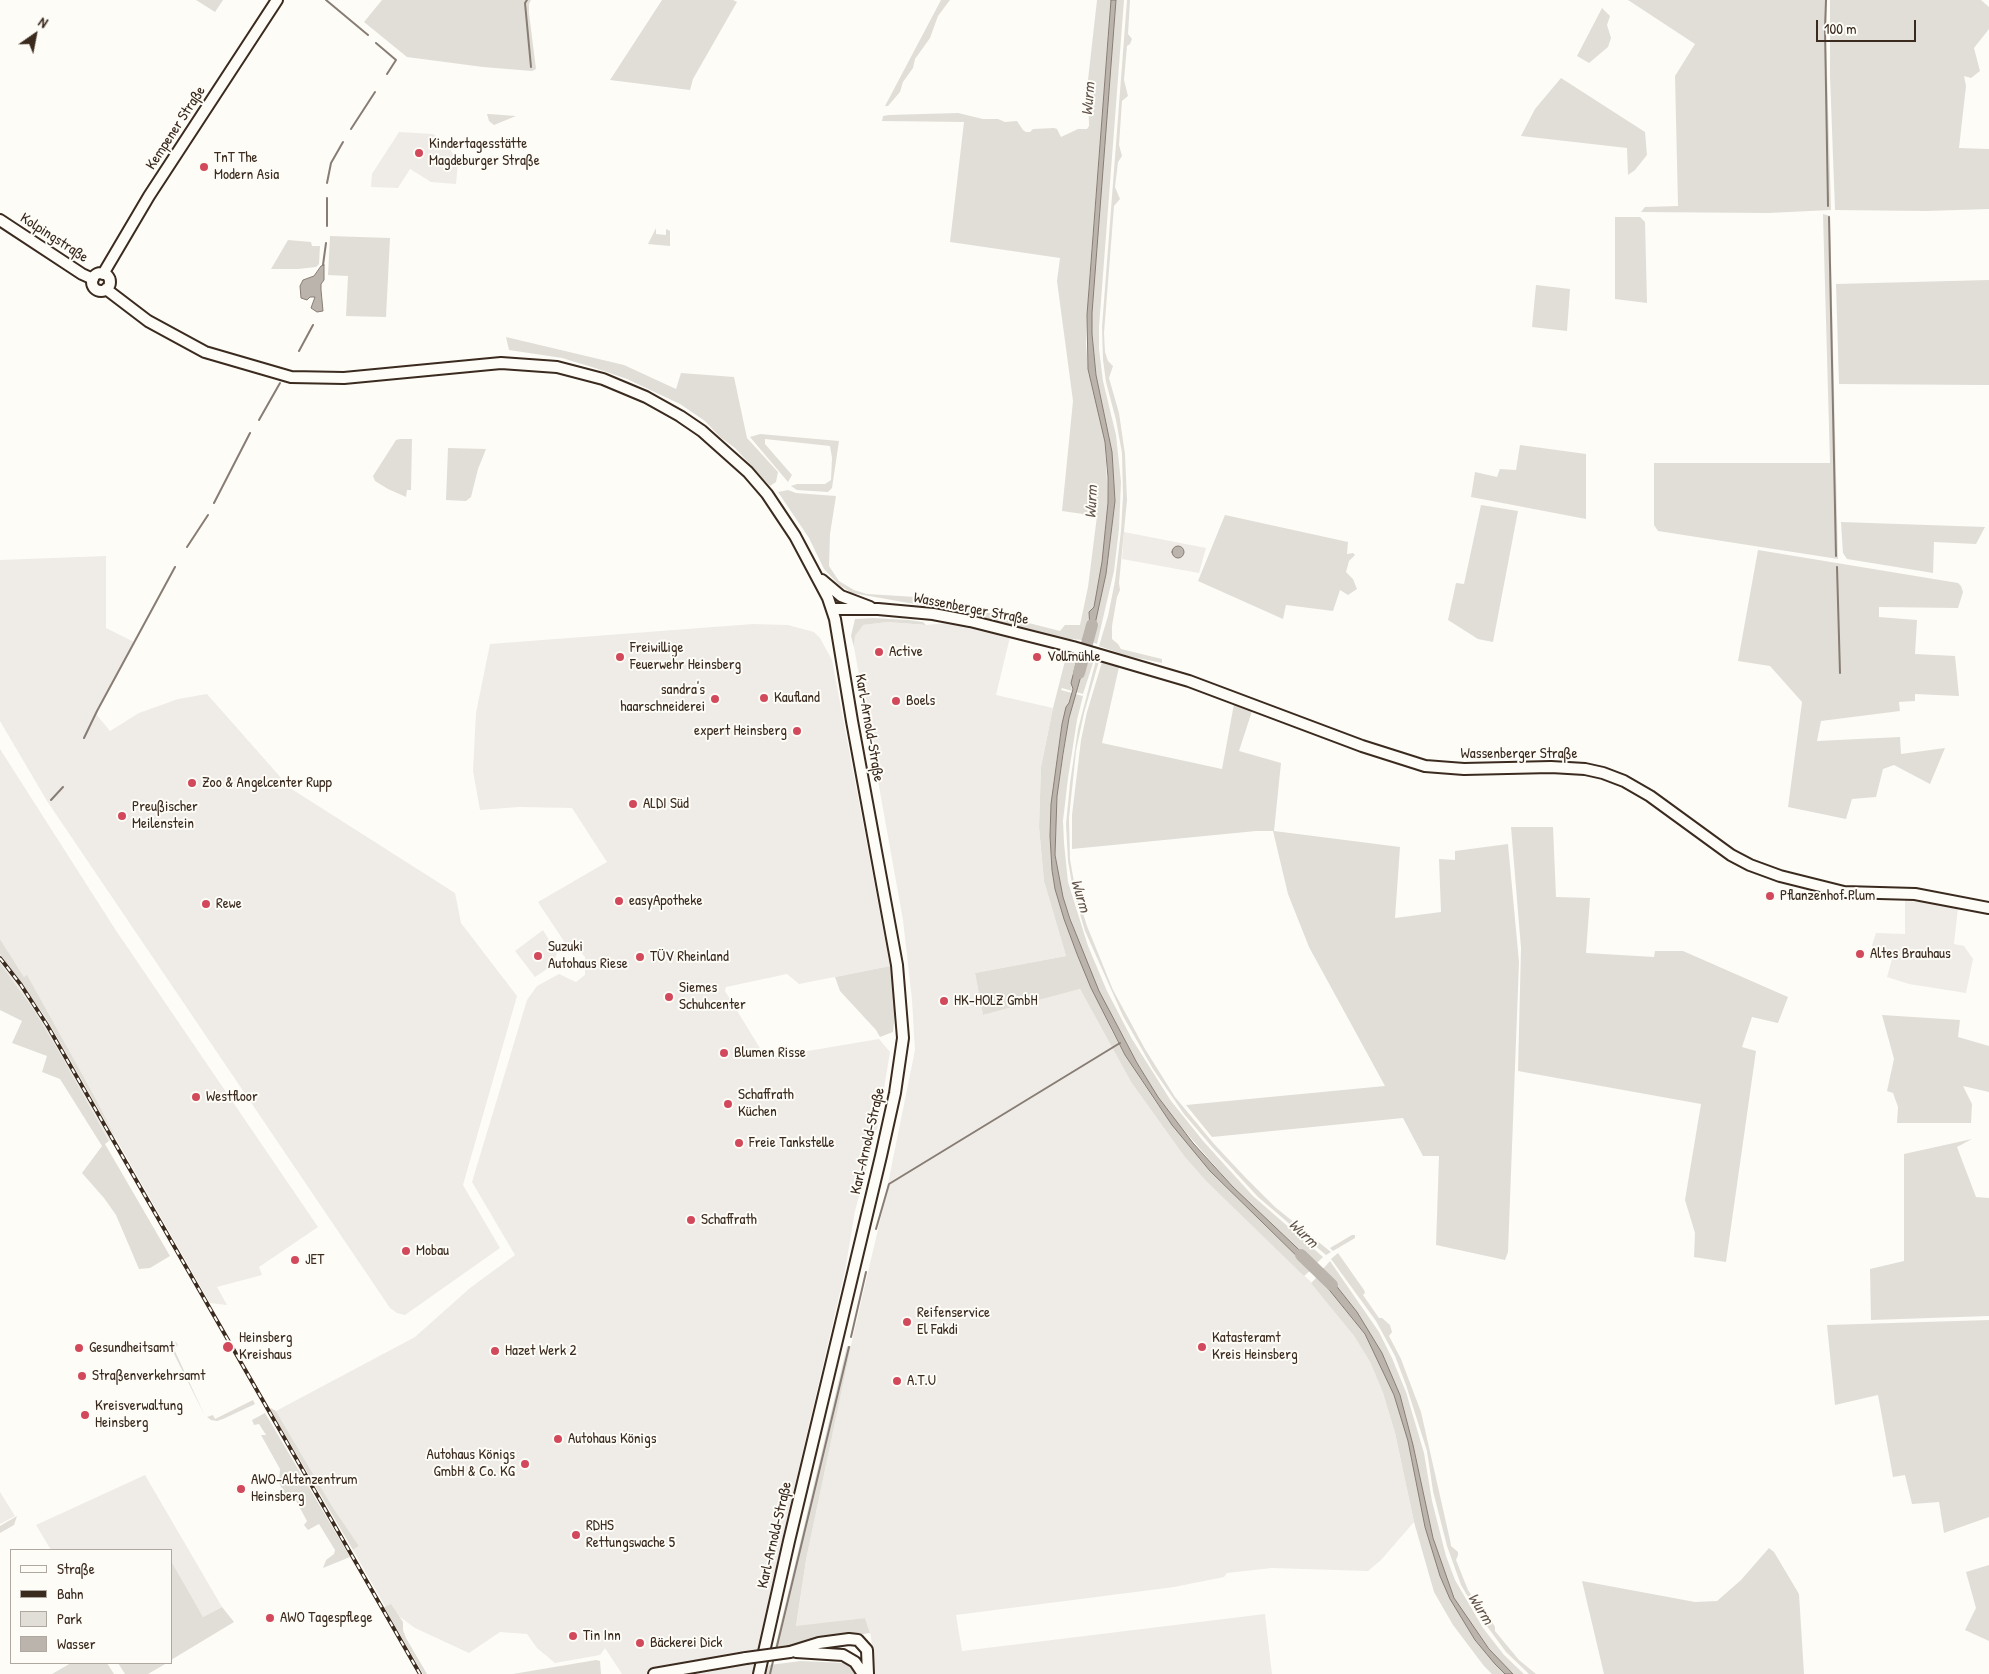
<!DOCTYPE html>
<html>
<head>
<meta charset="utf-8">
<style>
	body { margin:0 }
	#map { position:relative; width:1989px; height:1674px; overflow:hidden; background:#fdfcf7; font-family:"Patrick Hand",sans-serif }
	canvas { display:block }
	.legend { position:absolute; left:10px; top:1549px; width:162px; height:115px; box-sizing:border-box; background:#fdfcf7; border:1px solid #afa8a0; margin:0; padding:6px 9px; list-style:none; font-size:15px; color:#3b2a1e }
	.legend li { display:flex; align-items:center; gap:10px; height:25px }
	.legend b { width:25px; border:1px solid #afa8a0 }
	.north { position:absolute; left:10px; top:10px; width:50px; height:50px; -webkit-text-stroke:4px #fdfcf7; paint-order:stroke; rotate:33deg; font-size:14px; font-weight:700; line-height:20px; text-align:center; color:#3b2a1e }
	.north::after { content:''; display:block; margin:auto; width:18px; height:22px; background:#3b2a1e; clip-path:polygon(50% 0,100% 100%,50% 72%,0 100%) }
	.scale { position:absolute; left:1816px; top:20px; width:100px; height:22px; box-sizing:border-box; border:2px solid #3b2a1e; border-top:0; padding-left:6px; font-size:15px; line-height:18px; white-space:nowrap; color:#3b2a1e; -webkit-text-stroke:4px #fdfcf7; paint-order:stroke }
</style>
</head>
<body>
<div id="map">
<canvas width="1989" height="1674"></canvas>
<ul class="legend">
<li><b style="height:6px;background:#fdfcf7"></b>Straße</li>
<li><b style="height:6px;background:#3b2a1e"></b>Bahn</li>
<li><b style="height:14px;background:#e1ded7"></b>Park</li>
<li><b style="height:14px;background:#bbb4ad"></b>Wasser</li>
</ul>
<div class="north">N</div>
<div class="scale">100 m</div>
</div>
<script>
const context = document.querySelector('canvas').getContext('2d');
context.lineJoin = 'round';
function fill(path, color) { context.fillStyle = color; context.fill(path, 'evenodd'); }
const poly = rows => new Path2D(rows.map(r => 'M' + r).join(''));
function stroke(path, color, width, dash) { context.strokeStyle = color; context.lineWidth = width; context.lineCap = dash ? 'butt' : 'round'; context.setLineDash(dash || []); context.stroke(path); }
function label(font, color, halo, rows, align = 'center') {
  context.font = font + ' "Patrick Hand",sans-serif'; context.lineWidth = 4; context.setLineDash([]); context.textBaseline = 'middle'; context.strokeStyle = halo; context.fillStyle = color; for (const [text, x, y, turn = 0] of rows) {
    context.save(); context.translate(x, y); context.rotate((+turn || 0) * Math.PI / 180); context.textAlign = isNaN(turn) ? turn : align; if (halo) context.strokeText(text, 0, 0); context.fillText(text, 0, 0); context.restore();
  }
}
fill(poly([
	[399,132,433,134,447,144,458,162,456,184,431,182,410,169,398,188,371,187,372,174],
	[1124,532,1206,548,1199,573,1122,559],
	[106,556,106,628,134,642,96,714,110,731,139,713,178,699,207,694,290,788,455,893,461,923,517,996,463,1185,500,1248,405,1315,397,1313,390,1308,47,801,0,721,0,560],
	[888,622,926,625,948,623,1010,637,996,695,1053,708,1041,767,1039,827,1044,881,1066,956,975,973,983,1015,1080,989,1131,1082,1184,1156,1206,1181,1310,1281,1354,1336,1370,1362,1383,1393,1395,1433,1414,1522,1381,1560,1368,1571,1272,1568,1227,1573,1224,1577,1174,1587,956,1615,962,1651,1265,1614,1272,1674,874,1674,871,1636,865,1618,796,1627,806,1560,851,1345,883,1208,915,1050,912,1000,903,920,854,647,855,636,862,625],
	[753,624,788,625,814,632,820,638,832,660,890,966,799,984,787,974,726,987,725,991,766,1058,879,1039,890,1052,878,1125,855,1211,845,1271,785,1527,753,1674,622,1674,605,1648,600,1655,555,1663,537,1648,527,1634,500,1632,469,1653,415,1628,385,1606,353,1550,359,1546,332,1506,276,1411,415,1337,470,1288,515,1255,472,1182,527,1000,537,986,559,974,576,982,585,975,585,957,579,950,569,949,538,902,607,862,572,808,519,807,480,810,473,771,476,713,490,644],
	[0,749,115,929,318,1227,259,1267,262,1275,217,1287,227,1305,210,1303,115,1137,109,1141,32,1007,0,963,0,954,46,1018,110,1127,97,1101,27,976,24,977,0,939],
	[1905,901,1923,902,1958,908,1954,944,1964,946,1973,959,1966,993,1909,984,1887,977,1892,959,1872,953,1872,945,1876,933,1905,934],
	[543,930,557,953,553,965,535,977,515,951],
	[145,1475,222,1607,203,1617,171,1564,171,1550,51,1550,36,1525],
	[0,1492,15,1516,0,1524]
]), '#efece7');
fill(poly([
	[196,0,223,0,215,12],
	[382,0,531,0,529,4,529,13,536,69,532,71,483,67,407,57,364,22],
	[662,0,733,0,737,2,693,79,690,90,610,80],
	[941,0,950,0,938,16,930,38,915,59,913,68,903,82,900,92,888,106,885,106],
	[1097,0,1111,0,1089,284,1086,344,1088,369,1105,442,1108,503,1102,562,1097,595,1094,607,1091,609,1090,629,1082,640,1059,638,943,609,852,593,839,585,824,569,809,538,778,492,788,490,796,493,836,496,830,534,829,566,839,581,854,590,867,594,916,597,958,605,1060,631,1065,625,1080,625,1088,587,1097,516,1062,511,1073,401,1057,281,1060,258,950,242,964,122,882,121,883,116,889,115,958,113,983,119,998,119,1005,122,1017,121,1023,130,1026,132,1030,132,1033,129,1054,128,1057,129,1061,137,1078,129,1087,129,1089,126,1088,80],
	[1116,0,1124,0,1099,327,1099,349,1103,381,1116,435,1121,482,1119,529,1114,571,1097,644,1092,642,1092,638,1106,574,1115,501,1112,452,1096,375,1092,334,1092,313],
	[1127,0,1130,0,1128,34,1132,39,1130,44,1127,46,1124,80,1128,96,1122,101,1119,145,1122,156,1118,162,1115,187,1120,199,1114,206,1104,333,1105,352,1108,361,1113,366,1109,378,1119,413,1125,454,1127,500,1119,583,1120,590,1117,597,1112,626,1112,639,1118,644,1121,649,1162,659,1162,663,1128,656,1099,646,1108,616,1115,581,1121,531,1123,496,1122,453,1116,420,1106,382,1103,360,1102,327],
	[1628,0,1827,0,1826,36,1831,210,1768,213,1641,212,1645,207,1678,206,1675,76,1695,44],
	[1830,0,1981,0,1989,7,1989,29,1974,48,1980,71,1971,78,1964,76,1966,86,1959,148,1989,149,1989,209,1926,211,1835,210,1830,76],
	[1602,8,1610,16,1607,25,1611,38,1608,47,1589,63,1577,56],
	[1561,78,1645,132,1647,155,1635,170,1628,175,1627,148,1521,136,1535,109],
	[487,114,489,114,516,116,494,125,489,121],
	[1823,214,1830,216,1838,559,1658,531,1654,525,1654,463,1830,463],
	[1615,217,1640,217,1645,222,1647,303,1615,299],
	[656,228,656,234,666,235,666,229,670,231,670,246,648,244],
	[330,236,390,238,386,317,346,316,348,276,328,275],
	[288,240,311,242,312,246,320,246,319,264,316,267,298,269,271,269],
	[1989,280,1989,385,1839,384,1836,284],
	[1536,285,1570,289,1567,331,1532,327],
	[506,337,624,365,676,389,681,373,734,377,747,438,778,472,776,482,770,486,735,448,720,437,705,421,680,404,627,379,595,368,562,358,509,350],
	[760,434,839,441,832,488,828,492,797,490,791,486,797,484,825,484,831,480,832,458,830,446,765,439,765,444,792,475,788,482,750,437],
	[400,439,412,439,411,490,407,490,406,497,388,489,375,481,373,476,396,440],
	[1520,445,1586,454,1586,519,1471,497,1475,472,1497,477,1500,469,1516,470],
	[448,448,486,449,478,469,471,497,466,501,446,500],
	[1481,505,1518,511,1493,642,1478,639,1448,620,1456,583,1464,584],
	[1225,515,1348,542,1347,554,1353,553,1355,555,1349,561,1346,572,1353,579,1357,589,1348,595,1340,590,1333,611,1286,605,1283,619,1198,581],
	[1841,522,1985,527,1976,544,1934,542,1933,573,1847,559,1843,553],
	[1758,550,1958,583,1961,586,1963,592,1958,608,1879,607,1879,617,1917,620,1915,654,1955,656,1959,696,1915,694,1915,701,1899,702,1900,711,1821,721,1817,741,1900,737,1901,754,1945,748,1930,784,1894,765,1883,769,1876,797,1852,799,1846,819,1788,807,1802,702,1770,666,1738,661],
	[873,618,909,620,923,622,926,625,888,622,863,625,855,636,854,647,851,636,855,619],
	[1067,653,1078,656,1071,683,1072,691,1062,688,1061,690,1072,693,1062,724,1051,804,1050,836,1052,870,1055,889,1064,919,1077,954,1112,1031,1125,1055,1155,1101,1210,1171,1311,1270,1304,1276,1206,1181,1184,1156,1131,1082,1080,989,983,1015,975,973,1066,956,1044,881,1039,827,1041,767,1053,708],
	[1086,658,1094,660,1083,694,1076,692],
	[1096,660,1099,661,1084,713,1076,751,1069,818,1070,859,1075,888,1087,926,1113,990,1145,1049,1175,1097,1215,1145,1245,1177,1275,1207,1331,1252,1326,1255,1258,1197,1212,1147,1184,1114,1153,1069,1123,1016,1085,931,1073,890,1068,861,1066,824,1070,783,1078,729],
	[1102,662,1119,667,1102,743,1222,769,1234,704,1252,711,1239,751,1281,763,1274,831,1400,847,1395,918,1441,912,1439,859,1455,860,1455,851,1508,844,1519,962,1508,1252,1505,1260,1436,1245,1439,1156,1423,1156,1403,1118,1212,1137,1186,1105,1385,1086,1309,947,1288,894,1273,831,1256,831,1072,849,1072,815,1081,740,1087,712],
	[1075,694,1083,696,1077,720,1068,778,1063,821,1064,843,1068,882,1088,946,1107,991,1132,1039,1171,1101,1204,1142,1253,1196,1323,1257,1315,1265,1233,1187,1176,1121,1158,1097,1137,1063,1099,991,1086,962,1063,897,1055,855,1057,796,1069,718],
	[1511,827,1553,827,1556,897,1590,898,1586,953,1654,957,1655,951,1683,951,1788,997,1778,1023,1752,1017,1742,1047,1756,1051,1726,1262,1694,1257,1695,1233,1685,1200,1701,1104,1518,1071,1521,948],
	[0,939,24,977,27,975,97,1101,115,1137,46,1018,0,954],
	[0,963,32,1007,59,1052,109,1141,105,1144,170,1256,150,1268,139,1269,116,1215,104,1198,82,1173,102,1146,60,1079,42,1072,47,1056,12,1043,22,1021,0,1010],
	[890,966,894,984,895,1012,893,1032,880,1037,876,1030,840,991,835,977],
	[1882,1015,1960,1020,1958,1037,1989,1046,1989,1092,1963,1086,1972,1104,1971,1123,1897,1123,1898,1107,1893,1093,1887,1091,1894,1059],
	[1972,1139,1957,1147,1976,1197,1989,1198,1989,1316,1871,1320,1870,1269,1904,1261,1904,1154],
	[1352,1235,1355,1235,1355,1238,1333,1251,1330,1248],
	[1338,1253,1364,1290,1365,1293,1363,1295,1379,1318,1382,1318,1390,1325,1392,1332,1389,1336,1401,1359,1421,1412,1450,1540,1451,1546,1458,1552,1458,1555,1456,1560,1468,1590,1482,1612,1490,1618,1495,1627,1495,1631,1519,1660,1536,1674,1529,1674,1506,1652,1478,1614,1461,1585,1447,1546,1433,1491,1427,1451,1406,1385,1395,1356,1376,1321,1331,1259],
	[1330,1261,1379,1332,1392,1358,1406,1392,1424,1453,1432,1501,1446,1556,1455,1580,1483,1628,1504,1655,1524,1674,1513,1674,1494,1655,1466,1617,1454,1598,1433,1538,1413,1445,1400,1395,1382,1353,1357,1312,1323,1269],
	[1318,1276,1365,1334,1385,1373,1394,1395,1408,1441,1425,1527,1440,1576,1450,1599,1475,1640,1505,1674,1492,1674,1484,1666,1453,1625,1434,1592,1414,1522,1395,1433,1383,1393,1370,1362,1354,1336,1311,1283],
	[1989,1320,1989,1517,1944,1533,1939,1502,1912,1504,1905,1475,1893,1477,1878,1395,1835,1405,1827,1325],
	[176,1342,178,1345,174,1349,205,1416,174,1354,171,1346],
	[847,1346,851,1346,806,1560,796,1626,865,1618,870,1633,775,1648],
	[253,1400,255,1404,223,1419,217,1421,211,1420,207,1417,213,1415,215,1419],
	[271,1408,276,1411,332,1506,359,1546,353,1550,270,1409],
	[265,1413,350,1557,323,1568,326,1560,334,1554,335,1550,319,1524,308,1530,304,1525,307,1521,295,1499,289,1501,279,1483,280,1469,261,1435,266,1435,259,1424,254,1425,252,1420],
	[17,1516,14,1525,0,1533,0,1526],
	[1769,1548,1774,1552,1799,1594,1804,1674,1604,1674,1582,1581,1695,1602,1717,1601,1741,1580],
	[172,1563,203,1617,222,1607,234,1622,171,1660],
	[1989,1565,1989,1641,1965,1630,1976,1608,1966,1572],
	[391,1604,403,1622,403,1630,406,1638,427,1674,423,1674,384,1607],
	[596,1660,600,1661,601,1674,513,1674],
	[801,1661,844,1663,850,1665,858,1674,766,1674,769,1665],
	[71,1663,107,1663,114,1674,52,1674],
	[118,1663,167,1663,148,1674,125,1674]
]), '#e1ded7');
const water = poly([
	[1111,0,1116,0,1092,313,1092,334,1096,375,1112,452,1115,501,1106,574,1092,638,1092,642,1082,640,1090,629,1089,612,1094,607,1102,562,1108,503,1108,477,1105,442,1088,369,1087,315,1111,0],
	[324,265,324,280,321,284,321,290,323,311,317,312,311,308,315,297,310,297,307,300,301,298,300,286,303,280,314,276,321,266,324,265],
	'1172 552a6 6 0 1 1 12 0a6 6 0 1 1-12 0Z',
	[1078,656,1086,658,1069,718,1063,754,1057,796,1055,855,1063,897,1070,919,1099,991,1137,1063,1158,1097,1193,1143,1233,1187,1315,1265,1311,1270,1210,1171,1172,1125,1125,1055,1091,988,1077,954,1064,919,1055,889,1052,870,1050,836,1051,804,1062,724,1066,707,1069,703,1073,689,1071,683,1078,656],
	[1323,1269,1357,1312,1382,1353,1400,1395,1413,1445,1433,1538,1454,1598,1489,1649,1513,1674,1505,1674,1495,1664,1475,1640,1450,1599,1440,1576,1425,1527,1408,1441,1394,1395,1365,1334,1318,1276,1323,1269]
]);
fill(water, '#bbb4ad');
stroke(water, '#887d74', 1);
stroke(poly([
	[326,0,368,35],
	[527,0,525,3,531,67],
	[1826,0,1825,29,1828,206],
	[376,43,396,60,387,74],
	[351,129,375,92],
	[327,183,331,163,343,142],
	[1829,217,1836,556],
	[327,226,327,198],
	[323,265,326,243],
	[299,351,313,325],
	[259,420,280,383],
	[214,503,250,433],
	[187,547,208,515],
	[1837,567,1840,673],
	[84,738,97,711,175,567],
	[51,800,63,787],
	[876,1229,889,1184,1120,1043],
	[851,1337,866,1272],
	[776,1650,849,1347],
	[770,1674,774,1657]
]), '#887d74', 2);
stroke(poly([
	[1079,673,1092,625],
	[1301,1255,1332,1285]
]), '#bbb4ad', 12);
const major = poly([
	[0,220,82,274,93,279],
	'92 282a9 9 0 1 1 18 0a9 9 0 1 1-18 0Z',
	[103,274,149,196,277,0],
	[106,289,148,321,205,352,291,377,344,378,501,363,557,367,603,379,646,397,680,416,702,431,748,472,767,494,795,536,828,598,835,619,852,721,897,965,903,1038,895,1093,881,1156,789,1541,759,1674],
	[822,580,841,596,870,607],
	[832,609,878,609,933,614,970,621,1073,647,1189,681,1362,746,1425,766,1464,769,1551,767,1585,769,1603,773,1624,781,1650,796,1731,855,1750,865,1780,876,1844,892,1915,894,1989,908],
	[790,1652,819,1643,849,1639,858,1640,867,1650,868,1674],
	[796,1652,843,1655,855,1662,863,1674],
	[654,1674,746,1658]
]);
stroke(major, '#3b2a1e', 14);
stroke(major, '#fdfcf7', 10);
const rail = poly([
	[0,958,21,985,47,1025,420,1674]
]);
stroke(rail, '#3b2a1e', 4);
stroke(rail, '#fdfcf7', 2, [5.5]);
const majorBridge = poly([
	[746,1658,790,1652]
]);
stroke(majorBridge, '#3b2a1e', 14, []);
stroke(majorBridge, '#fdfcf7', 10);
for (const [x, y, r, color] of [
	[419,153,5,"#d1495b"],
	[204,167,5,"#d1495b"],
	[879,652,5,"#d1495b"],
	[620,657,5,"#d1495b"],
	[1037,657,5,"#d1495b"],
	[764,698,5,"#d1495b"],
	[715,699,5,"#d1495b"],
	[896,701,5,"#d1495b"],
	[797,731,5,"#d1495b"],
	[192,783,5,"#d1495b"],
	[633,804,5,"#d1495b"],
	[122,816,5,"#d1495b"],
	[1770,896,5,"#d1495b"],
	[619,901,5,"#d1495b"],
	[206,904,5,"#d1495b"],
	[1860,954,5,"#d1495b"],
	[538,956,5,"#d1495b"],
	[640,957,5,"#d1495b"],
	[669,997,5,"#d1495b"],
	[944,1001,5,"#d1495b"],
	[724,1053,5,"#d1495b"],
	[196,1097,5,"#d1495b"],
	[728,1104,5,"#d1495b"],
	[739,1143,5,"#d1495b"],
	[691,1220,5,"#d1495b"],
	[406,1251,5,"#d1495b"],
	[295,1260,5,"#d1495b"],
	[907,1322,5,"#d1495b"],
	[228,1347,6,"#d1495b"],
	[1202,1347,5,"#d1495b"],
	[79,1348,5,"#d1495b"],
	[495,1351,5,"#d1495b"],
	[82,1376,5,"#d1495b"],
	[897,1381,5,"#d1495b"],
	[85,1415,5,"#d1495b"],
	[558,1439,5,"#d1495b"],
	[525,1464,5,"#d1495b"],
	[241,1489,5,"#d1495b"],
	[576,1535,5,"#d1495b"],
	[270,1618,5,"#d1495b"],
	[573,1636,5,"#d1495b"],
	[640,1643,5,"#d1495b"]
]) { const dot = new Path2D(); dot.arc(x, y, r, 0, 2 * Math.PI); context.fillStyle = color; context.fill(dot); stroke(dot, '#fdfcf7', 2); }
label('15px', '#3b2a1e', '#fdfcf7', [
	["Kempener Straße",176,128,-57],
	["Kolpingstraße",54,238,33],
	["Wassenberger Straße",971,609,11],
	["Karl-Arnold-Straße",869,728,80],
	["Wassenberger Straße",1519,754],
	["Karl-Arnold-Straße",868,1141,-77],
	["Karl-Arnold-Straße",775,1535,-77]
]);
label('15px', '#3b2a1e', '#fdfcf7', [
	["Kindertagesstätte",429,144],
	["Magdeburger Straße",429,161],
	["TnT The",214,158],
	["Modern Asia",214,175],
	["Freiwillige",630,648],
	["Feuerwehr Heinsberg",630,665],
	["Active",889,652],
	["Vollmühle",1047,657],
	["sandra's",705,690,"right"],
	["haarschneiderei",705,707,"right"],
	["Kaufland",774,698],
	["Boels",906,701],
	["expert Heinsberg",787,731,"right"],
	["Zoo & Angelcenter Rupp",202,783],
	["ALDI Süd",643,804],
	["Preußischer",132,807],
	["Meilenstein",132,824],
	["Pflanzenhof Plum",1780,896],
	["easyApotheke",629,901],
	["Rewe",216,904],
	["Suzuki",548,947],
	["Autohaus Riese",548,964],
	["Altes Brauhaus",1870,954],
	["TÜV Rheinland",650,957],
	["Siemes",679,988],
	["Schuhcenter",679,1005],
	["HK-HOLZ GmbH",954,1001],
	["Blumen Risse",734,1053],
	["Schaffrath",738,1095],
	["Küchen",738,1112],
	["Westfloor",206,1097],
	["Freie Tankstelle",749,1143],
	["Schaffrath",701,1220],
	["Mobau",416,1251],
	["JET",305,1260],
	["Reifenservice",917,1313],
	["El Fakdi",917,1330],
	["Heinsberg",239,1338],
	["Kreishaus",239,1355],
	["Katasteramt",1212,1338],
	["Kreis Heinsberg",1212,1355],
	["Gesundheitsamt",89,1348],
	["Hazet Werk 2",505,1351],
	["Straßenverkehrsamt",92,1376],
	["A.T.U",907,1381],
	["Kreisverwaltung",95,1406],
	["Heinsberg",95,1423],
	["Autohaus Königs",568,1439],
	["Autohaus Königs",515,1455,"right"],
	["GmbH & Co. KG",515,1472,"right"],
	["AWO-Altenzentrum",251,1480],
	["Heinsberg",251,1497],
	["RDHS",586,1526],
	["Rettungswache 5",586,1543],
	["AWO Tagespflege",280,1618],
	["Tin Inn",583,1636],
	["Bäckerei Dick",650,1643]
], 'left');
label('italic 16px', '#615349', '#fdfcf7', [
	["Wurm",1089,99,-86],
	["Wurm",1092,502,-87],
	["Wurm",1080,896,73],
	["Wurm",1303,1234,44],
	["Wurm",1480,1609,58]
]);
</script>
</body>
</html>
